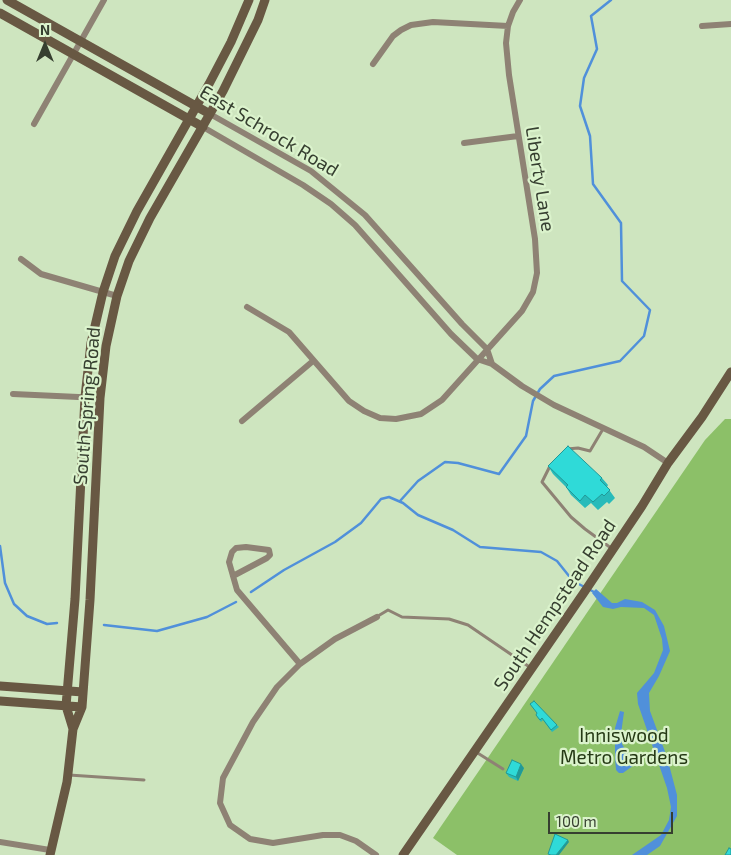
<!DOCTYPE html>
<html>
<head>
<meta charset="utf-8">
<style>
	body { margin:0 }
	#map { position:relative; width:731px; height:855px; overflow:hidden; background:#cee5bf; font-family:"Exo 2",sans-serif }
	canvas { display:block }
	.north { position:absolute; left:20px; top:20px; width:50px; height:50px; -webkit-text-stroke:4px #dbf3cc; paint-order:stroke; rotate:0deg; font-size:14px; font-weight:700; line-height:20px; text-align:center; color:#363f30 }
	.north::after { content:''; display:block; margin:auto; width:18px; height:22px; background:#363f30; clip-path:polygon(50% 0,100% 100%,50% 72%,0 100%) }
	.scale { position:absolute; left:548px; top:812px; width:125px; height:22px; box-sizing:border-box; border:2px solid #363f30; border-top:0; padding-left:6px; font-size:15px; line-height:18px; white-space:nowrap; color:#363f30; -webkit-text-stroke:4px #dbf3cc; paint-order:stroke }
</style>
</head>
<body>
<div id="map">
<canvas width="731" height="855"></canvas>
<div class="north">N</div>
<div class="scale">100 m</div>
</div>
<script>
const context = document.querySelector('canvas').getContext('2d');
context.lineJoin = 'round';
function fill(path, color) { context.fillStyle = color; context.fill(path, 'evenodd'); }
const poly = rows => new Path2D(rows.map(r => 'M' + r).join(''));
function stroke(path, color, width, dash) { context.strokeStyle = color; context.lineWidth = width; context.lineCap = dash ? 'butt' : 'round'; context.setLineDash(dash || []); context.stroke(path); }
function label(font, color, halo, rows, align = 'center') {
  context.font = font + ' "Exo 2",sans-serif'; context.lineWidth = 4.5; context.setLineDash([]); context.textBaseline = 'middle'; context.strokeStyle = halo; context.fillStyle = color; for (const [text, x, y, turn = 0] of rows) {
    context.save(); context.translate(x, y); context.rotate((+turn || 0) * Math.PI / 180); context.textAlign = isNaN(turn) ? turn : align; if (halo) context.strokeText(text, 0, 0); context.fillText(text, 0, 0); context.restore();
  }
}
fill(poly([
	[725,419,731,419,731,855,457,855,433,838,705,440]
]), '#8cc068');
fill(poly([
	[596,589,612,603,617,603,625,599,642,602,655,610,664,626,670,651,659,676,649,693,650,711,667,757,677,795,677,816,660,846,647,855,632,855,661,835,669,820,671,807,667,788,638,704,637,693,654,673,663,650,662,639,654,615,644,608,621,607,613,609,603,607,592,593],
	[620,711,624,712,621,734,622,744,634,765,623,773,619,773,616,770,615,758,615,728]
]), '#5090da');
stroke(poly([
	[400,501,418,481,445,462,458,463,499,474,526,436,533,401,540,389,554,376,620,361,644,336,650,310,622,281,621,223,593,184,590,136,580,106,584,78,597,49,591,16,611,0],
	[0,546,5,583,14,604,27,616,47,624,57,623],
	[251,592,284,570,335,542,361,523,381,499,389,497,403,503,418,515,453,530,480,547,541,552,557,561,573,581,596,593],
	[104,625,157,631,207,617,236,602]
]), '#5090da', 2.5);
stroke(poly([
	[567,449,578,448,590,451,603,429],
	[550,466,542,482,571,517,585,529,611,548],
	[378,616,388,610,402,617,449,619,468,625,531,668],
	[476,752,503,769],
	[69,775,144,780]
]), '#8e8274', 3);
stroke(poly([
	[702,26,731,24],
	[373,64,393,36,401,30,411,25,433,22,508,26],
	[210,114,311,171,365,215,462,324,487,349,492,364],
	[34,124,104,0],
	[203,127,303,185,331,204,355,225,451,334,477,359,492,364,522,386,554,405,644,447,668,463],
	[464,143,518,136],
	[21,259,41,274,117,296],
	[247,307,289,332,349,401,364,411,380,418,396,419,421,414,442,400,522,311,533,292,537,273,535,239,509,75,506,43,508,26,513,12,520,0],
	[13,394,100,398],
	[242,421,313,361],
	[233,576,267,558,270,555,269,550,246,547,236,548,232,552,229,562,237,590,300,664],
	[0,842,50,850],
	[376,855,356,841,340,835,323,835,273,843,250,839,230,825,220,803,223,778,253,722,277,687,300,664,335,639,377,617]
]), '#8e8274', 6);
stroke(poly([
	[7,0,210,114],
	[0,13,203,127],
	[0,686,83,692],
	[0,701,82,707],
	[73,729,66,706,75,599,85,397,91,343,103,292,115,256,137,211,209,84,231,42,249,0],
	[50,855,67,782,73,729,82,707,90,600,100,398,106,346,117,296,129,261,150,218,223,91,258,20,265,0],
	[403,855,583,594,642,506,668,463,702,417,731,372]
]), '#685843', 9);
fill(poly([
	[548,466,602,478,608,485,607,487,615,498,609,504,607,502,598,510,591,503,585,508,571,495,566,487,553,474],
	[537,717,557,725,559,727,552,732,543,720,541,722],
	[524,768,518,781,509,777,506,773]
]), '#28bbba');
fill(poly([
	[521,764,524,768,518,781,516,777],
	[568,840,569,842,559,855,556,855]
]), '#219997');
const building = poly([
	[568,446,602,478,600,480,610,490,604,496,602,494,593,502,585,495,580,501,566,487,568,485,548,466,568,446],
	[534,701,557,725,551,730,542,718,540,720,536,715,537,713,530,704,534,701],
	[512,760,521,764,516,777,506,773,512,760],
	[555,834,568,840,556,855,551,855,548,854,555,834],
	[729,848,731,849,731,855,725,855,729,848]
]);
fill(building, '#2fdad8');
stroke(building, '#219997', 1);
label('19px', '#363f30', '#dbf3cc', [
	["East Schrock Road",269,131,31],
	["Liberty Lane",540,179,81],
	["South Spring Road",87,406,-85],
	["South Hempstead Road",555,605,-56]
]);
label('19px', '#253915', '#dbf3cc', [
	["Inniswood",624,736],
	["Metro Gardens",624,758]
]);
</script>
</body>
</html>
